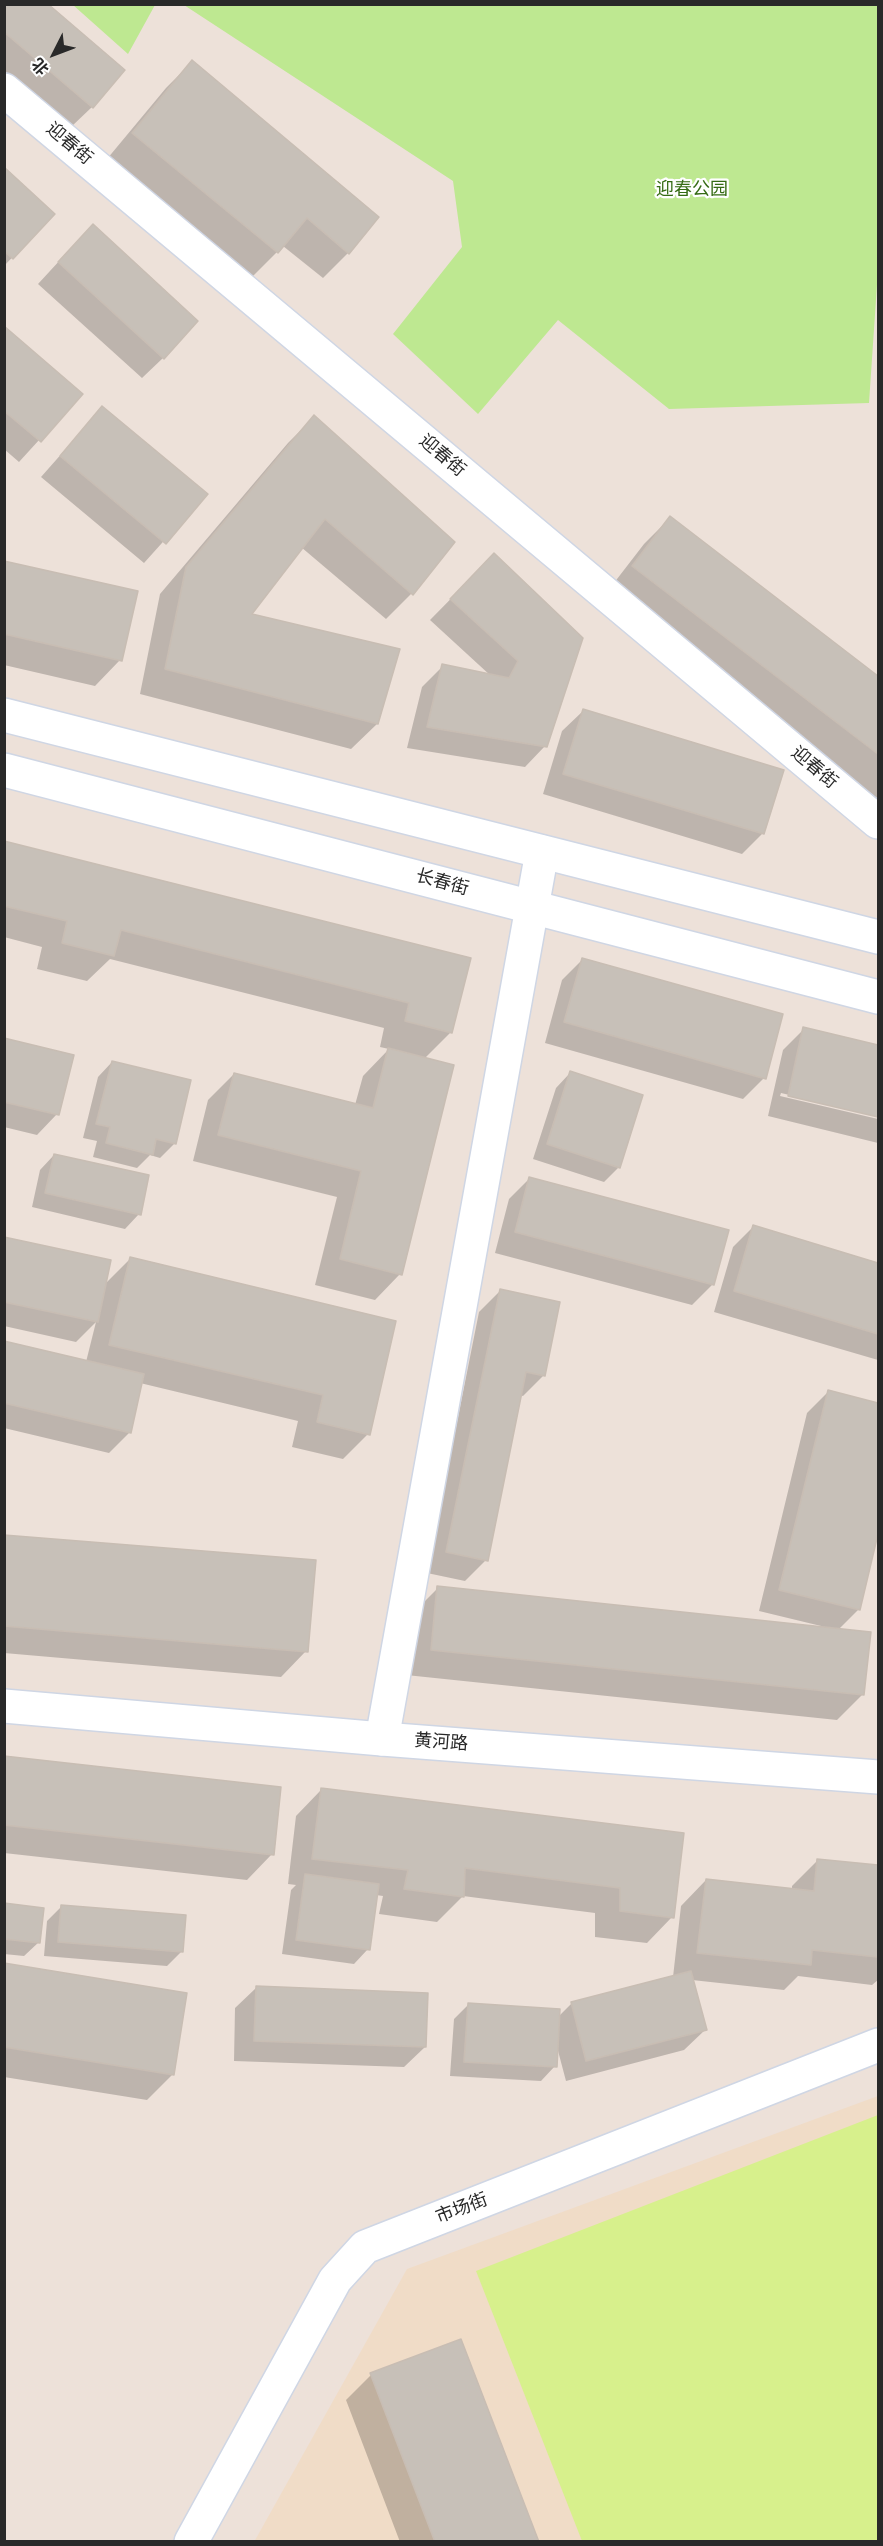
<!DOCTYPE html>
<html>
<head>
<meta charset="utf-8">
<style>
	body { margin:0 }
	#map { position:relative; width:883px; height:2546px; overflow:hidden; background:#ede1d9; font-family:Signika,"Noto Sans SC",sans-serif }
	canvas { display:block }
	.frame { position:absolute; inset:0; border:6px solid #292929; pointer-events:none }
	.north { position:absolute; left:24px; top:24px; width:60px; height:60px; -webkit-text-stroke:4px #fff; paint-order:stroke; rotate:228deg; font-size:16px; font-weight:700; line-height:24px; text-align:center; color:#292929 }
	.north::after { content:''; display:block; margin:auto; width:21px; height:27px; background:#292929; clip-path:polygon(50% 0,100% 100%,50% 72%,0 100%) }
</style>
</head>
<body>
<div id="map">
<canvas width="883" height="2546"></canvas>
<div class="frame"></div>
<div class="north">北</div>
</div>
<script>
const context = document.querySelector('canvas').getContext('2d');
context.lineJoin = 'round';
function fill(path, color) { context.fillStyle = color; context.fill(path, 'evenodd'); }
const poly = rows => new Path2D(rows.map(r => 'M' + r).join(''));
function stroke(path, color, width, dash) { context.strokeStyle = color; context.lineWidth = width; context.lineCap = dash ? 'butt' : 'round'; context.setLineDash(dash || []); context.stroke(path); }
function label(font, color, halo, rows, align = 'center') {
  context.font = font + ' Signika,"Noto Sans SC",sans-serif'; context.lineWidth = 4.5; context.setLineDash([]); context.textBaseline = 'middle'; context.strokeStyle = halo; context.fillStyle = color; for (const [text, x, y, turn = 0] of rows) {
    context.save(); context.translate(x, y); context.rotate((+turn || 0) * Math.PI / 180); context.textAlign = isNaN(turn) ? turn : align; if (halo) context.strokeText(text, 0, 0); context.fillText(text, 0, 0); context.restore();
  }
}
fill(poly([
	[878,2096,878,2541,254,2542,407,2269]
]), '#f0dcc7');
fill(poly([
	[73,5,155,5,128,54],
	[184,5,878,5,878,270,869,403,669,409,558,320,478,414,393,334,462,247,453,181]
]), '#bee891');
fill(poly([
	[878,2115,878,2541,582,2541,476,2271]
]), '#d7f08c');
fill(poly([
	[4,4,92,107,71,127,4,70],
	[192,62,348,253,323,278,283,246,251,278,107,159,166,88],
	[4,169,53,215,4,266],
	[73,246,163,358,142,378,38,284],
	[4,328,81,394,19,462,4,449],
	[102,408,206,494,144,563,41,477],
	[314,417,453,542,411,594,386,619,301,547,249,614,377,724,351,749,140,694,160,594,288,443],
	[670,518,878,678,878,799,607,592,644,544],
	[494,555,545,746,525,767,407,748,422,687,443,666,491,676,430,620],
	[4,562,120,660,95,686,4,665],
	[583,711,763,833,742,854,543,794,562,731],
	[4,843,469,959,451,1032,424,1059,400,1274,375,1300,315,1285,337,1197,193,1161,208,1100,234,1074,355,1105,363,1076,389,1049,380,1047,384,1028,110,959,87,981,37,969,42,947,4,937],
	[583,959,764,1078,743,1099,545,1043,562,980],
	[804,1029,878,1046,878,1116,781,1093,780,1096,878,1119,878,1143,768,1116,783,1050],
	[4,1039,57,1114,37,1135,4,1127],
	[112,1062,175,1143,160,1158,150,1155,137,1168,93,1157,97,1141,83,1138,98,1077],
	[570,1073,619,1167,604,1182,533,1159,556,1088],
	[54,1155,139,1214,125,1229,32,1207,40,1170],
	[530,1178,713,1284,692,1305,495,1253,509,1199],
	[753,1227,878,1265,878,1360,714,1312,733,1247],
	[4,1238,105,1284,130,1259,395,1323,368,1434,343,1459,292,1447,298,1421,140,1383,130,1432,109,1453,4,1428,4,1343,86,1362,96,1322,76,1342,4,1326],
	[500,1291,544,1375,523,1396,519,1395,486,1560,465,1581,427,1573,479,1312],
	[828,1392,878,1404,878,1528,859,1609,838,1630,863,1694,837,1720,406,1675,412,1614,438,1588,821,1628,821,1626,759,1611,807,1413],
	[4,1536,306,1651,281,1677,4,1653],
	[4,1758,272,1854,247,1880,4,1853],
	[321,1790,682,1834,672,1917,647,1943,595,1937,595,1913,463,1896,437,1922,379,1914,383,1896,376,1895,368,1949,354,1964,282,1954,291,1890,296,1885,288,1884,296,1816],
	[818,1860,878,1867,878,1980,872,1985,798,1976,784,1990,692,1980,705,2030,684,2050,566,2081,557,2047,555,2066,541,2081,450,2076,454,2019,468,2005,558,2017,572,2003,673,1977,681,1906,706,1880,792,1890,792,1886],
	[4,1905,39,1942,24,1956,4,1954],
	[61,1907,181,1952,167,1966,44,1956,47,1921],
	[4,1964,173,2074,147,2100,4,2077],
	[256,1988,425,2047,404,2067,234,2061,235,2008],
	[371,2375,538,2542,400,2542,346,2400]
]), '#0003');
const building = poly([
	[4,4,48,4,125,70,93,108,4,32,4,4],
	[192,60,379,217,349,254,307,218,278,253,132,133,192,60],
	[4,167,55,214,13,259,4,251,4,167],
	[93,224,198,321,164,359,58,262,93,224],
	[4,326,83,394,41,442,4,411,4,326],
	[102,406,208,494,166,544,60,456,102,406],
	[314,415,455,542,413,595,325,519,252,614,400,649,378,724,165,669,186,567,314,415],
	[670,516,878,676,878,754,632,566,670,516],
	[494,553,583,638,547,747,427,727,442,664,509,678,518,661,450,599,494,553],
	[4,561,138,591,122,661,4,634,4,561],
	[583,709,784,770,764,834,563,774,583,709],
	[4,841,471,958,452,1033,405,1021,409,1003,121,930,114,956,62,943,67,921,4,906,4,841],
	[582,958,783,1014,766,1079,564,1022,582,958],
	[803,1027,878,1045,878,1117,788,1096,803,1027],
	[4,1038,74,1055,59,1115,4,1102,4,1038],
	[388,1048,454,1065,402,1275,340,1259,361,1171,218,1135,234,1073,373,1108,388,1048],
	[112,1061,191,1080,176,1144,156,1139,153,1155,106,1143,110,1127,96,1124,112,1061],
	[570,1071,643,1095,620,1168,547,1144,570,1071],
	[54,1154,149,1175,141,1215,45,1193,54,1154],
	[529,1177,729,1230,714,1285,515,1232,529,1177],
	[753,1225,878,1263,878,1334,734,1291,753,1225],
	[4,1237,111,1260,98,1322,4,1302,4,1237],
	[130,1257,396,1321,370,1435,317,1422,323,1395,109,1345,130,1257],
	[500,1289,560,1302,545,1376,526,1372,488,1561,446,1552,500,1289],
	[4,1341,144,1374,131,1433,4,1403,4,1341],
	[828,1390,878,1403,878,1534,860,1610,779,1590,828,1390],
	[4,1535,316,1560,308,1652,4,1626,4,1535],
	[437,1586,871,1632,864,1695,431,1650,437,1586],
	[4,1756,281,1787,274,1855,4,1825,4,1756],
	[321,1788,684,1833,674,1918,620,1911,620,1888,465,1868,464,1897,404,1889,408,1870,312,1859,321,1788],
	[817,1859,878,1865,878,1957,812,1950,811,1965,697,1953,706,1879,814,1891,817,1859],
	[305,1874,379,1884,370,1950,296,1940,305,1874],
	[4,1903,44,1908,40,1943,4,1939,4,1903],
	[61,1905,186,1915,183,1952,58,1942,61,1905],
	[4,1963,187,1993,174,2075,4,2047,4,1963],
	[691,1971,707,2030,586,2061,571,2002,691,1971],
	[256,1986,428,1993,426,2047,254,2041,256,1986],
	[468,2003,560,2009,557,2067,464,2062,468,2003],
	[461,2339,539,2542,435,2542,370,2373,461,2339]
]);
fill(building, '#c7c0b8');
stroke(building, '#c8bdb3', 1.5);
const minor = poly([
	[382,1739,542,852]
]);
const tertiary = poly([
	[4,90,878,822],
	[4,715,878,937],
	[4,770,878,997],
	[191,2542,335,2280,365,2247,878,2045]
]);
const secondary = poly([
	[4,1706,382,1739,878,1777]
]);
stroke(minor, '#cfd6e4', 36);
stroke(tertiary, '#cfd6e4', 36);
stroke(secondary, '#cfd6e4', 36);
stroke(minor, '#fff', 33);
stroke(tertiary, '#fff', 33);
stroke(secondary, '#fff', 33);
label('18px', '#292929', '#fff', [
	["迎春街",69,144,40],
	["迎春街",442,456,40],
	["迎春街",814,768,40],
	["长春街",442,883,15],
	["黄河路",441,1743,4],
	["市场街",462,2209,-21]
]);
label('18px', '#356b14', '#fff', [
	["迎春公园",692,190]
]);
</script>
</body>
</html>
